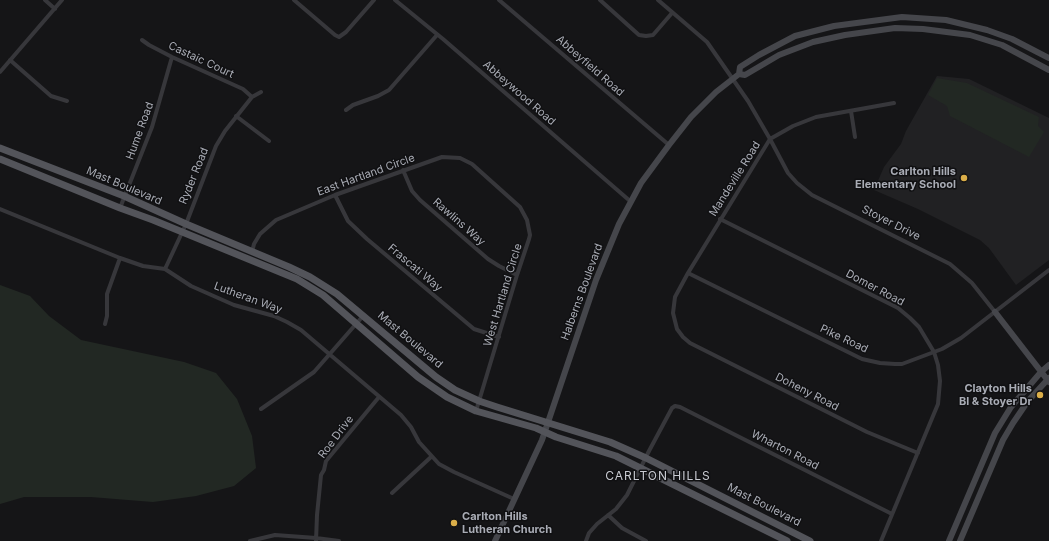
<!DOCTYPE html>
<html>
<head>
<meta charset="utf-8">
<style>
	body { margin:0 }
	canvas { display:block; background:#151517 }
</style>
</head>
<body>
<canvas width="1049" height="541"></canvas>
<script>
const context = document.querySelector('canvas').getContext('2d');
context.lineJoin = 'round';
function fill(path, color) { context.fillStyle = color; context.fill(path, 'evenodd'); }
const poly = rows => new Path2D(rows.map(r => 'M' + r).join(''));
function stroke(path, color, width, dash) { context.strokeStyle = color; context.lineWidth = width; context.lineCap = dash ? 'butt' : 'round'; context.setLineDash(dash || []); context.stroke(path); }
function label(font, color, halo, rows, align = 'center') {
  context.font = font + ' Inter,sans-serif'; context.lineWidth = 3; context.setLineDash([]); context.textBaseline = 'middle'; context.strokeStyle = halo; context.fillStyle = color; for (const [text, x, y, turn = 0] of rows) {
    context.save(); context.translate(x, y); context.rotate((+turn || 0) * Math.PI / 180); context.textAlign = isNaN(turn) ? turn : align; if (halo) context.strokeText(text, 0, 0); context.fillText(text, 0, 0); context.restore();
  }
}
fill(poly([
	[937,76,969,79,1049,118,1049,260,1016,285,989,248,980,240,918,209,874,190,884,167,901,144,906,131]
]), '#212123');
fill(poly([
	[937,78,967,83,1039,117,1038,126,1044,132,1029,157,950,116,947,106,928,95],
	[0,285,30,296,49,316,81,340,184,362,216,373,237,399,252,436,256,468,234,486,196,496,153,502,91,497,24,497,0,504]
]), '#222823');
stroke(poly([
	[45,0,55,9],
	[294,0,335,35,339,37,346,32,374,0],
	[395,0,443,39,630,201],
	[499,0,669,145],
	[600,0,639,35,646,36,653,35,672,13],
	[658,0,707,42,748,101,770,139,788,173,797,183,812,195,950,264,972,283,995,312],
	[142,40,149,45,172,57,243,89,252,97],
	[10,60,51,96,67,101],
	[0,72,62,0],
	[894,103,816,117,793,126,770,139,688,273,675,297,673,313,677,329,683,337,690,343,867,432,918,453],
	[346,110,353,105,378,96,389,90,437,35],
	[851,111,855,137],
	[236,116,269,141],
	[403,170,412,191,420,200,488,259,499,266,517,275],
	[335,195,348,221,367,239,474,329,499,337],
	[120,208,152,127,172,57],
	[0,209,120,258,143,266,165,269,191,286,234,305,274,316,287,322,301,330,401,415,411,427,419,442,439,464,454,472,514,499],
	[720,219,898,308,910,318,919,327,934,352,938,365,940,381,938,404,881,541],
	[252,252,254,244,260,234,276,220,335,195,442,157,460,158,472,164,520,207,527,220,530,235,529,239,517,275,476,411],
	[165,269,186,224,216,146,225,131,252,97,261,92],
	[688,273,862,359,880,363,895,364,902,364,942,349,961,338,1049,270],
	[105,324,107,316,107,294,120,258],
	[261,409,314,372,363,316],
	[392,493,431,457],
	[608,515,622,528,646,541],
	[250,541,275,535,316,538,339,541],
	[316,541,317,515,321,475,324,470,326,461,379,397],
	[586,541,589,533,597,524,616,509,627,495,649,451,672,408,675,406,680,407,892,514]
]), '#37373b', 4);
stroke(poly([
	[739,74,740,67,759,55,795,36,834,26,902,17,946,20,987,30,1012,39,1049,58],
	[995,312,1049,382],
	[495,541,542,440,596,280,619,224,641,183,669,145,691,117,716,92,739,74,745,75,779,55,813,42,845,35,895,28,923,29,970,35,1002,45,1049,70],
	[949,541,995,433,1011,407,1041,372,1049,365],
	[960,541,1003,440,1013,423,1028,401,1049,378]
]), '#45464b', 6);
stroke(poly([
	[0,148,124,196,186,224,289,267,310,277,337,294,436,377,455,390,479,401,497,407,610,442,646,458,810,541],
	[0,159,120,208,153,220,297,279,323,295,418,377,447,397,476,411,536,428,556,437,616,456,787,541]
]), '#53545a', 7);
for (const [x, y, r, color] of [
	[964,178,4,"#dbae49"],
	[1040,395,4,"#dbae49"],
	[454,523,4,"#dbae49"]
]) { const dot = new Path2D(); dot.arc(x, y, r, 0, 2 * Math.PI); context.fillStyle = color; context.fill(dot); stroke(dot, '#101012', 1.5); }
label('11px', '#a9acb5', '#101012', [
	["Castaic Court",201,60,25],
	["Abbeyfield Road",590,66,41],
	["Abbeywood Road",519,93,41],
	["Hume Road",140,131,-70],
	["East Hartland Circle",366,175,-20],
	["Ryder Road",194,176,-68],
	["Mandeville Road",735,179,-58],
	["Mast Boulevard",124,186,23],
	["Rawlins Way",459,222,41],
	["Stoyer Drive",891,223,27],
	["Frascati Way",415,268,40],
	["Domer Road",875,288,28],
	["Halberns Boulevard",582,292,-70],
	["West Hartland Circle",503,295,-73],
	["Lutheran Way",248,298,20],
	["Pike Road",844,339,25],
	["Mast Boulevard",410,340,40],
	["Doheny Road",807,392,27],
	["Roe Drive",336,437,-53],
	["Wharton Road",785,450,27],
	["Mast Boulevard",764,505,27]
]);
label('bold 11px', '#a9acb5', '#101012', [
	["Carlton Hills",956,172],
	["Elementary School",956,185],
	["Clayton Hills",1032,389],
	["Bl & Stoyer Dr",1032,402],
	["Carlton Hills",462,517,"left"],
	["Lutheran Church",462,530,"left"]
], 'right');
context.letterSpacing = '1px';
label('12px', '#c9cbd2', '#101012', [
	["CARLTON HILLS",658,476]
]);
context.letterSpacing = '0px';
</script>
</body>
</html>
